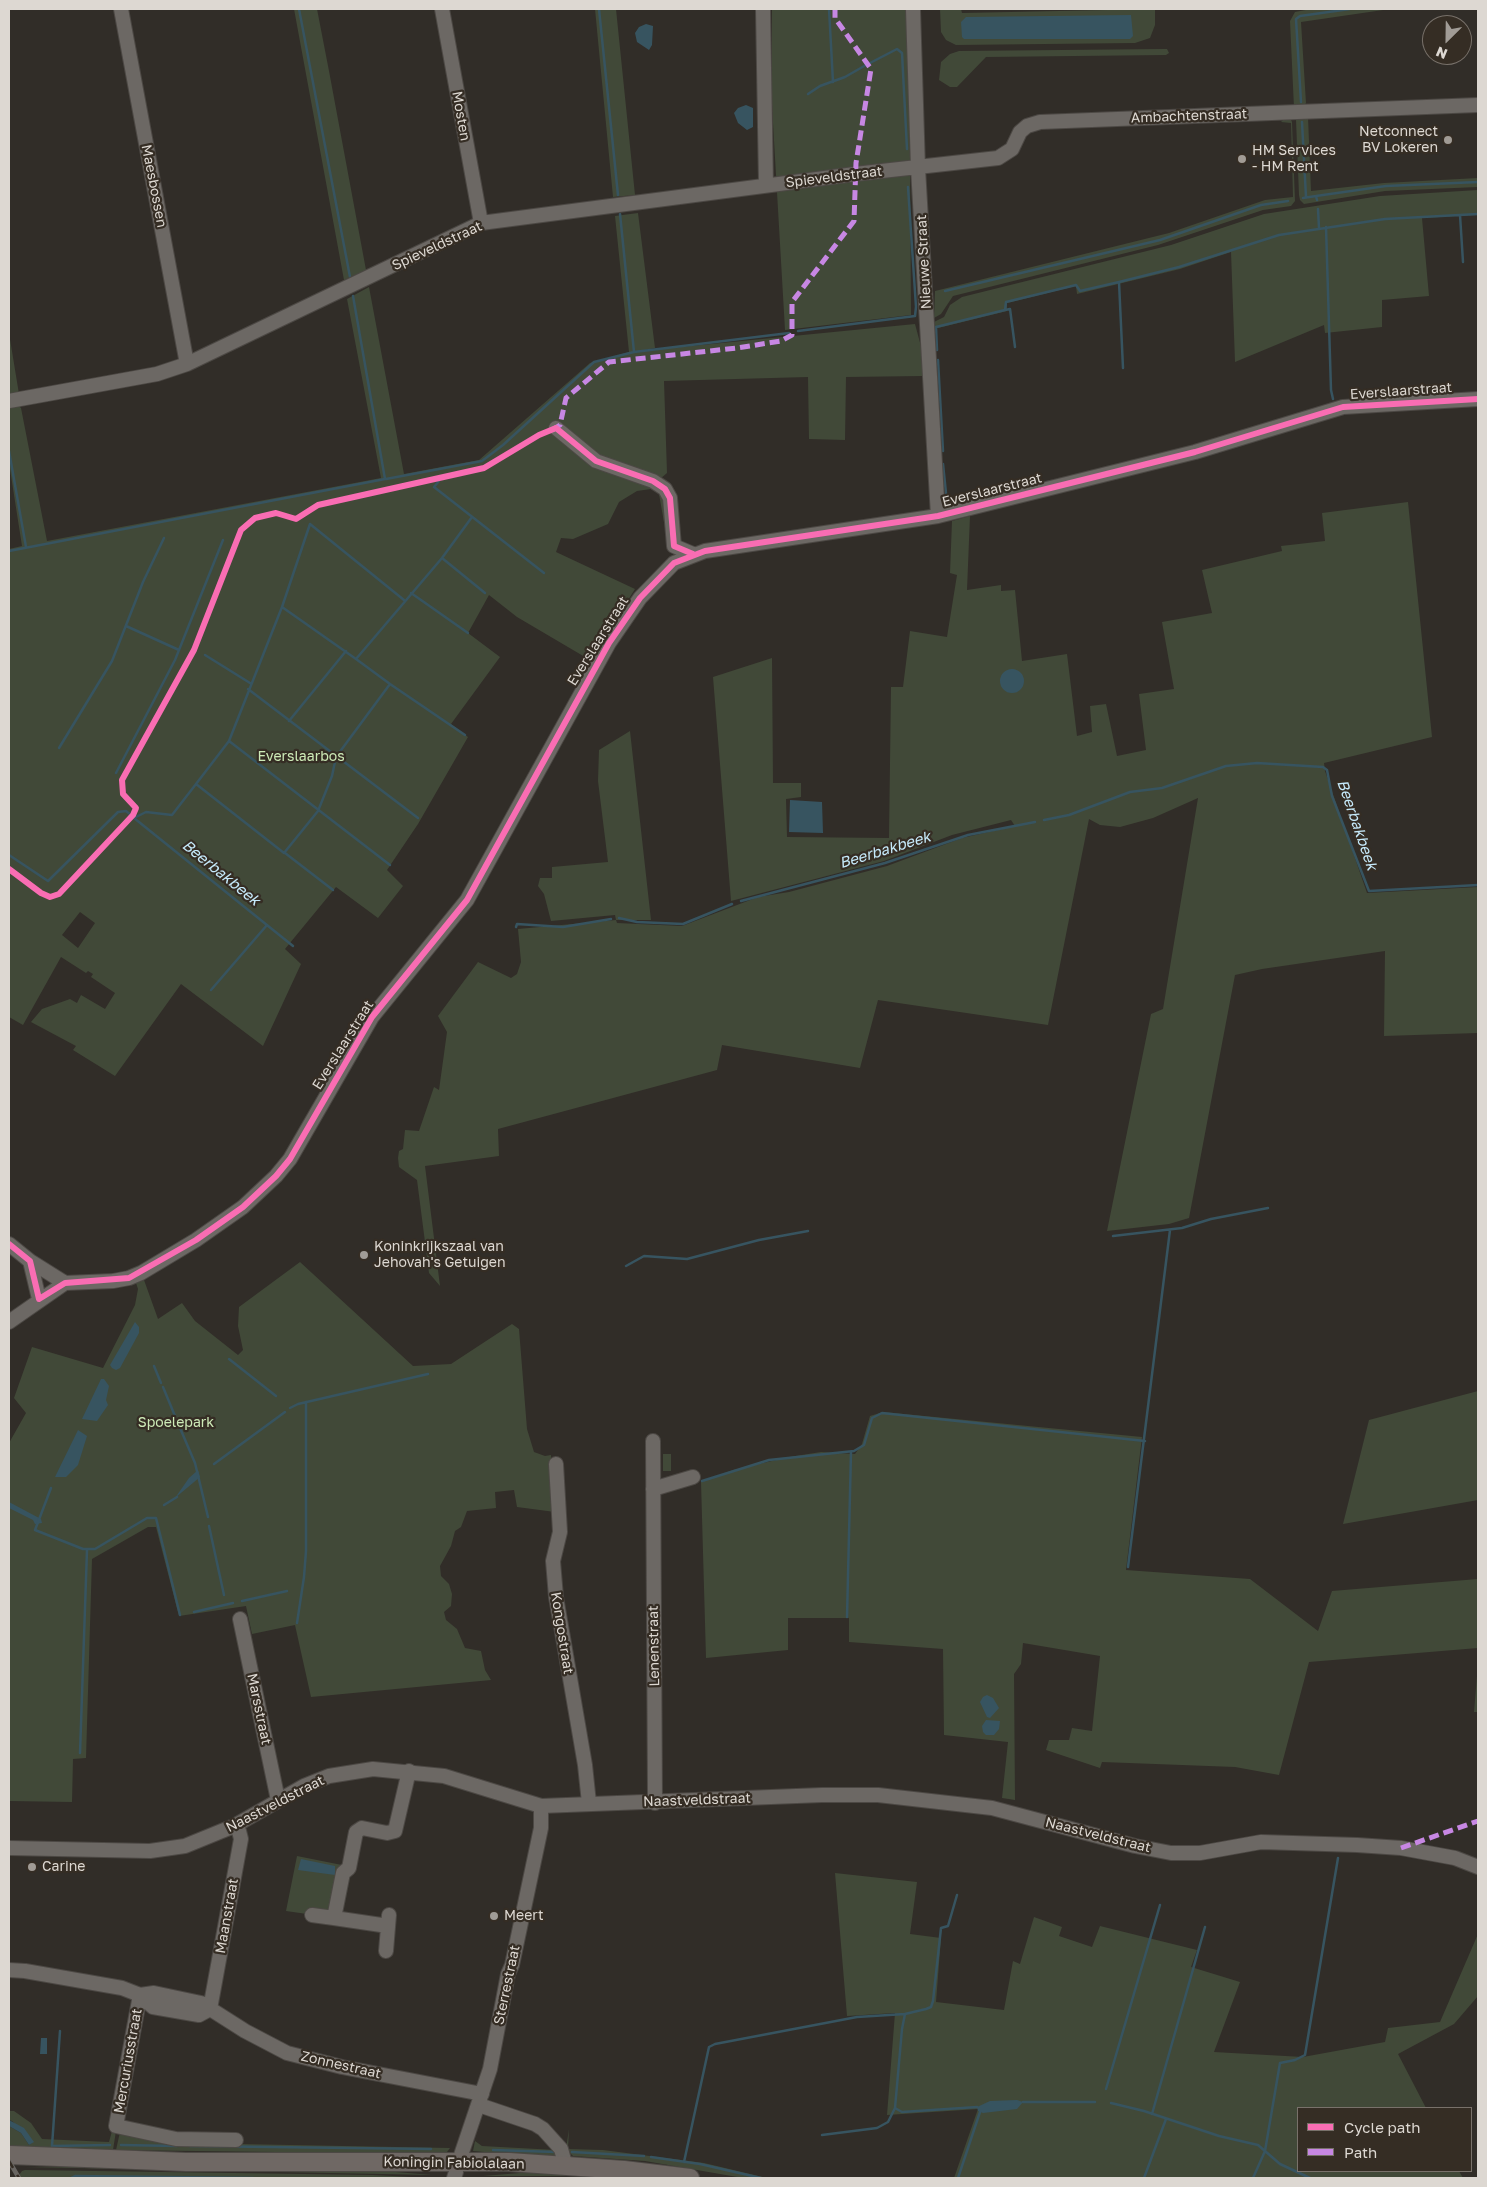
<!DOCTYPE html>
<html>
<head>
<meta charset="utf-8">
<style>
	body { margin:0 }
	#map { position:relative; width:1487px; height:2187px; overflow:hidden; background:#312d28; font-family:"Golos Text",sans-serif }
	canvas { display:block }
	.frame { position:absolute; inset:0; border:10px solid #ddd8d2; pointer-events:none }
	.legend { position:absolute; left:1297px; top:2107px; width:175px; height:65px; box-sizing:border-box; background:#352d24; border:1px solid #78716a; margin:0; padding:6px 9px; list-style:none; font-size:15px; color:#ddd8d2 }
	.legend li { display:flex; align-items:center; gap:10px; height:25px }
	.legend b { width:25px; border:1px solid #78716a }
	.north { position:absolute; left:1422px; top:15px; width:50px; height:50px; box-sizing:border-box; background:#352d24; border:1px solid #78716a; border-radius:50%; rotate:203deg; font-size:14px; font-weight:700; line-height:20px; text-align:center; color:#ddd8d2 }
	.north::after { content:''; display:block; margin:auto; width:18px; height:22px; background:#a19c96; clip-path:polygon(50% 0,100% 100%,50% 72%,0 100%) }
</style>
</head>
<body>
<div id="map">
<canvas width="1487" height="2187"></canvas>
<div class="frame"></div>
<ul class="legend">
<li><b style="height:6px;background:#f96db3"></b>Cycle path</li>
<li><b style="height:6px;background:#c787e3"></b>Path</li>
</ul>
<div class="north">N</div>
</div>
<script>
const context = document.querySelector('canvas').getContext('2d');
context.lineJoin = 'round';
function fill(path, color) { context.fillStyle = color; context.fill(path, 'evenodd'); }
const poly = rows => new Path2D(rows.map(r => 'M' + r).join(''));
function stroke(path, color, width, dash) { context.strokeStyle = color; context.lineWidth = width; context.lineCap = dash ? 'butt' : 'round'; context.setLineDash(dash || []); context.stroke(path); }
function label(font, color, halo, rows, align = 'center') {
  context.font = font + ' "Golos Text",sans-serif'; context.lineWidth = 4.5; context.setLineDash([]); context.textBaseline = 'middle'; context.strokeStyle = halo; context.fillStyle = color; for (const [text, x, y, turn = 0] of rows) {
    context.save(); context.translate(x, y); context.rotate((+turn || 0) * Math.PI / 180); context.textAlign = isNaN(turn) ? turn : align; if (halo) context.strokeText(text, 0, 0); context.fillText(text, 0, 0); context.restore();
  }
}
fill(poly([
	[294,9,317,9,329,71,366,270,344,280],
	[595,9,616,9,635,195,613,197],
	[772,9,909,9,911,315,785,330,772,106],
	[940,9,961,9,962,13,1155,9,1155,25,1150,38,1135,43,956,45,946,40,941,32],
	[1311,9,1390,9,1301,22,1306,103,1304,106,1294,108,1290,21,1295,12],
	[1162,49,1167,49,1169,53,1166,55,986,57,957,87,950,87,939,80,941,62,950,54,959,51],
	[1308,117,1311,191,1384,183,1478,178,1478,187,1385,191,1304,204,1300,200,1299,195,1296,120,1297,118],
	[1285,118,1290,118,1292,122,1295,201,1291,206,1263,210,1158,245,953,296,941,314,934,318,935,291,1169,233,1265,200,1293,197,1291,123,1281,122],
	[1478,190,1478,215,1422,218,1429,296,1382,300,1382,327,1325,333,1324,325,1235,362,1231,252,1180,269,1077,294,1076,286,1007,303,1007,311,934,329,934,322,944,317,950,305,962,297,1171,245,1264,214,1380,196],
	[638,213,655,348,640,351,915,324,922,350,923,376,846,377,845,440,809,439,808,377,664,381,667,473,660,479,669,485,668,545,659,494,651,489,637,491,619,502,608,524,573,539,561,538,556,552,635,589,590,660,517,617,489,595,468,633,500,657,451,724,468,737,418,824,387,870,403,886,378,918,336,887,285,949,301,964,263,1046,181,984,115,1076,73,1050,76,1046,31,1022,42,1009,70,999,77,1003,81,995,105,1009,115,993,91,977,93,974,88,971,86,973,61,957,23,1025,9,1017,9,549,22,546,9,463,9,407,18,405,21,408,47,541,381,478,347,299,369,287,404,474,479,460,590,363,629,352,615,216],
	[80,912,95,923,78,948,62,935],
	[9,333,19,394,9,396],
	[1408,502,1432,737,1324,763,1325,771,1367,893,1478,887,1478,1033,1384,1036,1385,951,1262,969,1235,975,1189,1218,1169,1224,1107,1231,1151,1014,1163,1009,1198,798,1153,818,1120,827,1100,825,1089,819,1048,1025,878,1000,860,1068,722,1045,717,1070,498,1129,499,1156,425,1166,440,1286,429,1273,417,1180,399,1167,398,1158,399,1151,403,1149,405,1130,419,1131,434,1087,439,1090,447,1032,438,1016,478,962,511,978,517,974,521,962,518,929,616,920,615,915,551,921,544,894,538,886,540,878,552,878,552,867,608,862,598,781,599,750,630,731,651,920,616,920,617,923,682,926,758,897,789,892,887,866,962,838,1015,826,1011,820,952,835,884,861,731,901,713,677,772,658,773,783,801,783,801,797,786,799,787,837,889,838,891,687,903,687,910,631,947,637,957,575,950,573,952,521,970,516,967,590,1001,585,1001,591,1015,590,1022,661,1067,654,1077,736,1092,732,1090,706,1106,704,1117,756,1146,750,1139,694,1174,689,1162,622,1212,613,1202,570,1282,551,1281,546,1325,541,1322,513],
	[300,1262,413,1366,451,1364,512,1324,519,1329,527,1429,534,1452,545,1456,551,1455,555,1512,517,1507,514,1490,495,1492,496,1508,467,1511,461,1527,455,1531,451,1546,440,1566,441,1576,449,1584,452,1594,451,1606,444,1612,446,1620,457,1629,465,1648,481,1651,485,1670,491,1680,311,1697,295,1625,252,1634,246,1606,179,1616,156,1527,148,1527,92,1559,86,1758,73,1759,72,1802,9,1801,9,1443,26,1413,14,1398,32,1347,103,1368,135,1305,138,1289,136,1283,144,1280,158,1319,182,1303,195,1321,238,1355,243,1350,238,1326,239,1307],
	[1478,1391,1478,1500,1343,1524,1369,1420],
	[883,1412,1142,1437,1126,1570,1250,1579,1318,1631,1332,1591,1478,1579,1478,1648,1309,1662,1279,1775,1235,1767,1102,1762,1100,1768,1046,1750,1049,1740,1069,1740,1072,1728,1092,1731,1100,1656,1023,1643,1021,1664,1014,1674,1015,1800,1002,1798,1008,1742,944,1735,943,1649,849,1642,849,1618,788,1618,788,1650,706,1658,701,1482,733,1470,789,1457,821,1452,855,1454,862,1444,870,1416],
	[663,1454,671,1454,671,1471,663,1471],
	[1478,1664,1478,1712,1474,1712],
	[297,1856,342,1865,338,1868,328,1910,308,1909,307,1914,286,1911],
	[835,1873,917,1882,910,1934,941,1938,936,2002,1004,2010,1013,1961,1020,1964,1034,1917,1062,1927,1059,1936,1092,1947,1100,1926,1197,1950,1191,1967,1240,1982,1214,2052,1303,2057,1385,2042,1388,2028,1440,2022,1478,1934,1478,1996,1454,2024,1398,2054,1426,2108,1298,2108,1298,2171,1459,2171,1463,2178,954,2178,978,2109,887,2115,895,2013,847,2016],
	[9,2111,14,2111,31,2123,42,2139,109,2142,112,2131,116,2131,113,2150,9,2148,9,2126,21,2133,29,2145,33,2142,12,2121,9,2120],
	[569,2129,568,2149,603,2150,704,2163,767,2178,743,2178,645,2161,573,2156,566,2149],
	[120,2132,238,2144,450,2148,447,2152,434,2152,433,2154,116,2150],
	[475,2141,482,2146,556,2150,558,2156,484,2155,484,2152,473,2151],
	[155,2166,372,2170,432,2175,24,2167],
	[25,2170,373,2175,432,2178,17,2178,22,2171],
	[532,2172,591,2176,483,2176]
]), '#414938');
fill(poly([
	[1131,15,1133,36,1130,39,964,39,962,37,961,22,966,17],
	[646,24,653,26,652,45,649,50,637,42,635,33,639,27],
	[746,105,753,108,753,127,747,130,738,123,734,113,738,108],
	'1000 681a12 12 0 1 1 24 0a12 12 0 1 1-24 0Z',
	[790,800,822,802,823,833,789,832],
	[135,1322,139,1327,139,1333,120,1368,116,1370,112,1368,110,1365],
	[101,1379,104,1379,109,1386,106,1400,108,1405,97,1421,82,1419],
	[78,1430,87,1436,78,1465,66,1477,55,1477],
	[198,1470,200,1477,175,1498,189,1478],
	[9,1502,41,1519,42,1523,35,1524,33,1520,9,1508],
	[987,1695,993,1698,999,1708,990,1718,987,1717,980,1702,983,1697],
	[986,1720,1000,1721,999,1729,994,1735,986,1735,983,1732,982,1726],
	[301,1859,335,1866,335,1875,298,1870],
	[41,2038,47,2038,47,2054,40,2054],
	[1017,2100,1023,2102,1017,2109,983,2113,978,2111,977,2107,990,2101],
	[9,2120,24,2128,34,2142,29,2145,21,2133,9,2126]
]), '#375460');
stroke(poly([
	[299,9,350,277],
	[599,9,618,195],
	[829,9,833,82],
	[870,63,897,49,902,53,907,149],
	[808,94,820,86,845,77,866,65],
	[1301,102,1296,19,1300,16,1350,9],
	[1302,122,1306,197],
	[1303,198,1316,196],
	[1317,200,1316,196,1386,186,1478,182],
	[1318,209,1319,228],
	[1460,215,1463,262],
	[1326,227,1331,390,1333,399],
	[1119,282,1123,368],
	[945,291,1160,240,1261,205,1288,201],
	[1005,310,1010,309,1015,347],
	[798,331,915,316,916,307,908,187],
	[937,350,936,327,1005,310,1006,302,1076,285,1080,291,1119,282,1179,267,1279,235,1385,219,1478,214],
	[634,352,789,333],
	[938,360,943,451],
	[9,451,26,547],
	[943,464,947,503,971,499,996,492],
	[386,479,482,461,503,445,594,362,634,352,620,214],
	[439,481,434,487,544,573],
	[9,551,385,479,353,296],
	[442,558,485,593],
	[411,593,468,633],
	[282,607,356,659],
	[126,626,179,650],
	[205,655,250,683],
	[390,684,465,735],
	[248,689,418,818],
	[289,721,346,651],
	[229,741,390,865],
	[59,748,112,661,143,582,164,538],
	[116,773,175,660,223,540],
	[196,784,229,741,282,607,310,524,404,600],
	[1044,820,1069,815,1130,792,1162,788,1226,766,1257,763,1323,767,1327,770,1332,796,1369,891,1478,885],
	[285,853,333,890],
	[9,855,48,881,118,812,126,811,131,815],
	[741,901,885,863,968,835,1035,822],
	[619,918,637,922,683,924,732,904],
	[516,927,517,924,563,927,611,919],
	[293,946,134,818,146,812,172,815,196,784,284,853,318,811,332,776,336,757,390,684,356,659,442,558,472,517],
	[211,990,267,925],
	[1113,1236,1182,1228,1211,1219,1268,1208],
	[626,1266,644,1256,687,1259,759,1240,808,1231],
	[229,1359,276,1396],
	[154,1366,161,1383],
	[163,1387,175,1416],
	[290,1408,298,1404,428,1374],
	[177,1421,195,1463,208,1517],
	[214,1464,285,1412],
	[702,1481,769,1460,854,1451,864,1445,872,1418,882,1413,1145,1441],
	[51,1488,35,1530,83,1549,95,1549,147,1518,156,1518,180,1615],
	[164,1505,177,1497],
	[209,1526,224,1595],
	[1128,1567,1170,1230],
	[242,1601,287,1591],
	[194,1612,233,1603],
	[847,1617,851,1452],
	[297,1623,304,1577,306,1551,306,1402],
	[80,1753,87,1550],
	[957,1895,948,1926,941,1928,933,2001,931,2007,926,2009,905,2014,902,2029,895,2108,902,2112,977,2107],
	[60,2031,52,2146,110,2145],
	[1106,2089,1160,1905],
	[1023,2102,1095,2102],
	[1111,2103,1144,2111,1219,2136,1258,2145,1280,2164,1310,2178],
	[1152,2114,1205,1927],
	[822,2135,877,2128,888,2122,895,2108],
	[121,2145,177,2146],
	[190,2146,431,2149],
	[493,2150,556,2152],
	[572,2152,644,2156],
	[651,2157,700,2164,761,2178],
	[684,2162,709,2047,715,2044,857,2017,905,2014],
	[71,2178,75,2176,253,2178],
	[958,2178,980,2112],
	[1144,2178,1166,2119],
	[1253,2178,1265,2151,1280,2063,1295,2060,1305,2055,1338,1858]
]), '#375460', 2.5);
const minor = poly([
	[121,9,187,364],
	[442,9,481,223],
	[763,9,766,185],
	[913,9,918,168,938,516],
	[9,401,157,374,187,364,481,223,855,174,998,158,1012,149,1020,132,1027,126,1040,122,1478,105],
	[556,428,596,461,653,481,665,489,670,498,674,546,693,554],
	[9,1244,30,1261,65,1283],
	[30,1261,39,1299],
	[9,1322,65,1283,113,1281,129,1278,141,1273,196,1240,243,1207,276,1176,290,1159,372,1017,467,900,609,643,640,598,674,563,705,551,938,516,1195,452,1343,407,1478,399],
	[653,1441,655,1803],
	[556,1464,560,1532,553,1561,556,1597,585,1765,589,1803],
	[653,1489,693,1477],
	[240,1619,278,1800],
	[9,1848,150,1851,185,1846,234,1826,304,1786,329,1776,373,1769,444,1776,541,1806,822,1795,878,1795,992,1808,1135,1846,1171,1853,1200,1853,1261,1842,1357,1845,1401,1848,1455,1858,1478,1867],
	[312,1915,334,1918],
	[388,1926,334,1918,343,1873,349,1868,356,1832,362,1828,387,1833,395,1831,409,1771],
	[386,1951,389,1915],
	[9,1970,25,1971,122,1988,140,1995,153,2007,199,2015,210,2009],
	[140,1995,154,1993,201,2003,245,2031,287,2053,342,2067,482,2094],
	[140,1995,116,2126,176,2139,236,2140],
	[210,2009,241,1839,239,1831,234,1826],
	[479,2105,535,2124,543,2129,561,2149,566,2167],
	[459,2161,490,2069,508,1974,512,1965,541,1828,541,1806],
	[454,2178,456,2172]
]);
const major = poly([
	[9,2155,186,2162,509,2162,624,2170,690,2178]
]);
stroke(minor, '#4c4844', 16);
stroke(major, '#4c4844', 20);
stroke(minor, '#6c6864', 14);
stroke(major, '#6f6864', 18);
const rail = poly([
	[9,2161,19,2178]
]);
stroke(rail, '#696662', 4.5);
stroke(rail, '#352d24', 2.5, [8]);
stroke(poly([
	[552,430,560,425,566,398,609,362,737,348,781,341,792,335,792,302,854,221,856,163,871,69,835,18,835,9],
	[1401,1848,1478,1821]
]), '#c787e3', 5, [10, 5]);
stroke(poly([
	[9,869,41,893,50,897,59,894,133,815,136,808,123,794,122,780,194,650,241,530,255,518,276,513,296,519,318,505,484,468,539,435,556,428,596,461,653,481,665,489,670,498,674,546,693,554],
	[9,1244,30,1261,39,1299,65,1283,129,1278,196,1240,243,1207,276,1176,290,1159,372,1017,467,900,609,643,640,598,674,563,705,551,938,516,1195,452,1343,407,1478,399]
]), '#f96db3', 6);
for (const [x, y, r, color] of [
	[1448,140,5,"#a19c96"],
	[1242,159,5,"#a19c96"],
	[364,1255,5,"#a19c96"],
	[32,1867,5,"#a19c96"],
	[494,1916,5,"#a19c96"]
]) { const dot = new Path2D(); dot.arc(x, y, r, 0, 2 * Math.PI); context.fillStyle = color; context.fill(dot); stroke(dot, '#352d24', 2); }
label('14px', '#ddd8d2', '#352d24', [
	["Mosten",461,116,80],
	["Ambachtenstraat",1189,116,-2],
	["Spieveldstraat",834,177,-7],
	["Maesbossen",154,186,79],
	["Spieveldstraat",437,246,-25],
	["Nieuwe Straat",924,262,-93],
	["Everslaarstraat",1401,391,-4],
	["Everslaarstraat",992,490,-14],
	["Everslaarstraat",598,641,-58],
	["Everslaarstraat",343,1045,-58],
	["Kongostraat",562,1633,81],
	["Lenenstraat",654,1646,-91],
	["Marsstraat",259,1709,78],
	["Naastveldstraat",697,1800,-2],
	["Naastveldstraat",275,1804,-27],
	["Naastveldstraat",1098,1835,14],
	["Maanstraat",227,1916,-80],
	["Sterrestraat",507,1985,-78],
	["Mercuriusstraat",128,2061,-80],
	["Zonnestraat",341,2065,13],
	["Koningin Fabiolalaan",454,2163,1]
]);
label('14px', '#ddd8d2', '#352d24', [
	["Netconnect",1438,132,"right"],
	["BV Lokeren",1438,148,"right"],
	["HM Services",1252,151],
	["- HM Rent",1252,167],
	["Koninkrijkszaal van",374,1247],
	["Jehovah's Getuigen",374,1263],
	["Carine",42,1867],
	["Meert",504,1916]
], 'left');
label('14px', '#cdeab7', '#352d24', [
	["Everslaarbos",301,757],
	["Spoelepark",176,1423]
]);
label('italic 15px', '#c6eafb', '#352d24', [
	["Beerbakbeek",1357,825,71],
	["Beerbakbeek",885,850,-17],
	["Beerbakbeek",221,873,39]
]);
</script>
</body>
</html>
